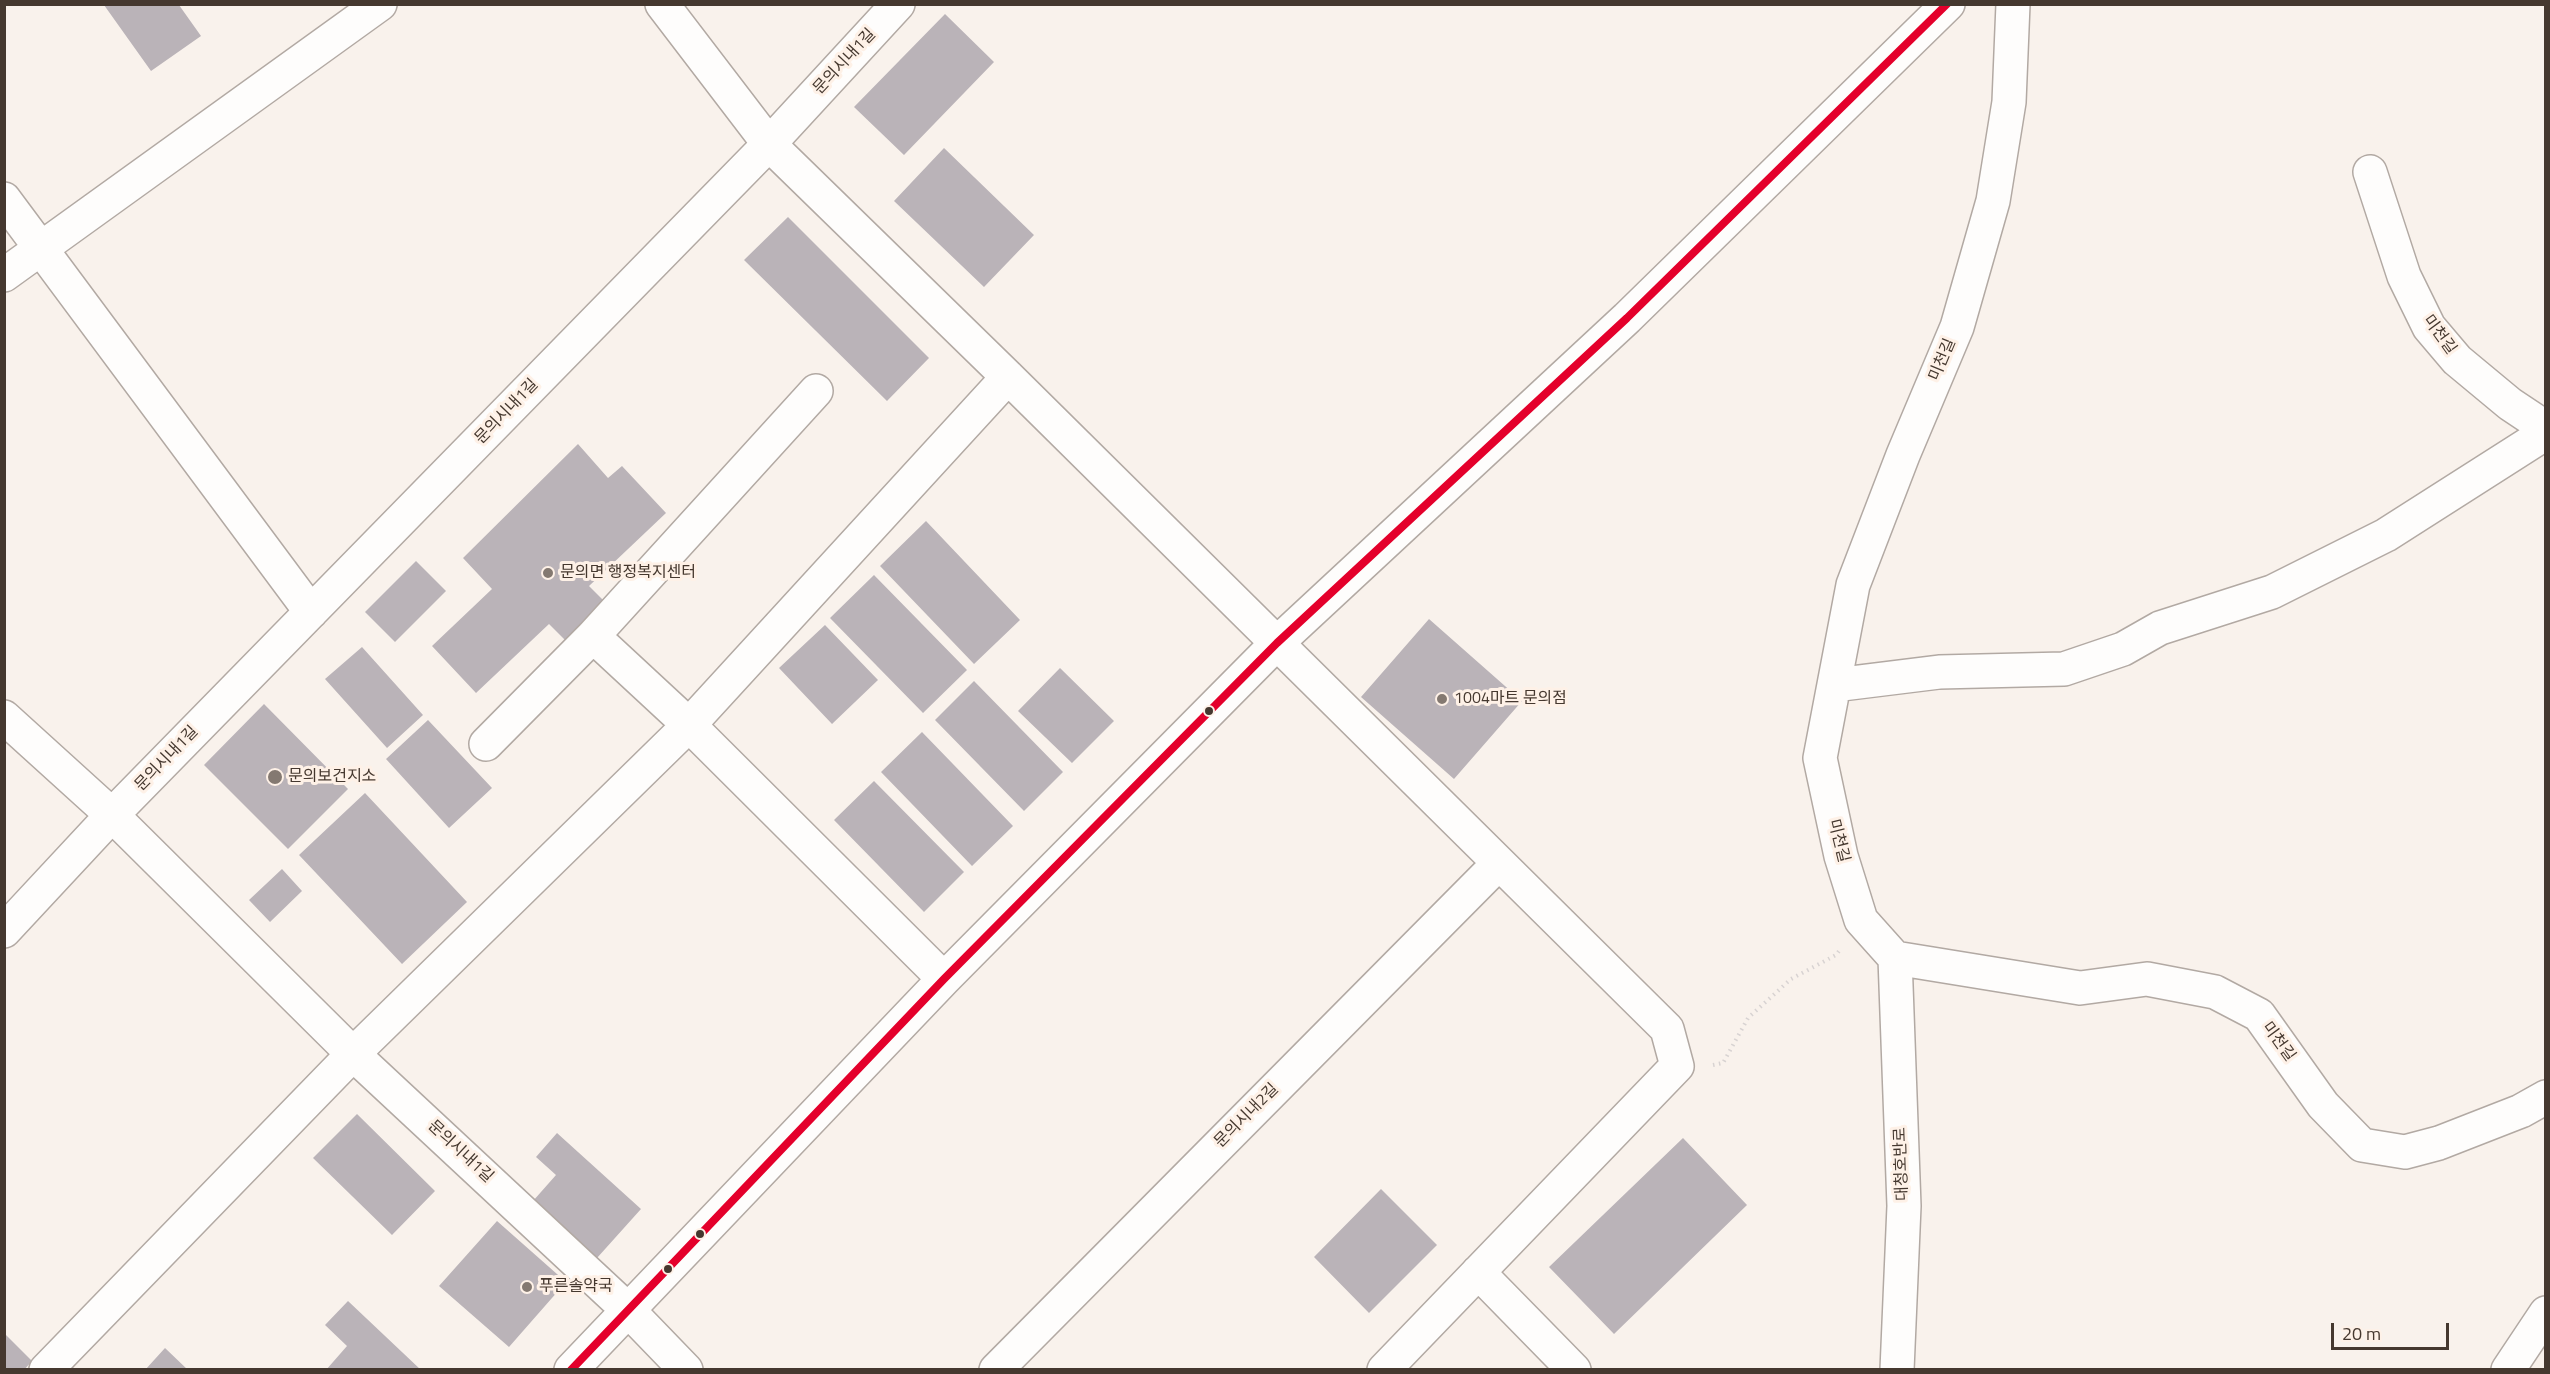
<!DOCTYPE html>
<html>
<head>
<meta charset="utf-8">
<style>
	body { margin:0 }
	#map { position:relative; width:2550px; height:1374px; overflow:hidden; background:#f9f2ec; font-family:"Titillium Web",sans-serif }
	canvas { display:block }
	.frame { position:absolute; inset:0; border:6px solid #45382f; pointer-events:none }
	.scale { position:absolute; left:2331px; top:1323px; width:118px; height:27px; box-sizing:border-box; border:3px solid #45382f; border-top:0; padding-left:8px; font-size:18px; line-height:21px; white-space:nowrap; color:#45382f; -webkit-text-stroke:4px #fef1e7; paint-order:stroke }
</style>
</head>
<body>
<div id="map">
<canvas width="2550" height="1374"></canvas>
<div class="frame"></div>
<div class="scale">20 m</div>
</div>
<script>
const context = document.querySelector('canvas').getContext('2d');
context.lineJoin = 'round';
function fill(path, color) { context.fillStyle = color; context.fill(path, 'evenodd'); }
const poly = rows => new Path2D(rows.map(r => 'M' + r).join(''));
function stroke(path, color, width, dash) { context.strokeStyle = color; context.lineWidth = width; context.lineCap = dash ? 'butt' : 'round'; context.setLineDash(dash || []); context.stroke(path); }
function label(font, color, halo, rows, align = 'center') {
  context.font = font + ' "Titillium Web","Noto Sans KR",sans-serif'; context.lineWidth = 6; context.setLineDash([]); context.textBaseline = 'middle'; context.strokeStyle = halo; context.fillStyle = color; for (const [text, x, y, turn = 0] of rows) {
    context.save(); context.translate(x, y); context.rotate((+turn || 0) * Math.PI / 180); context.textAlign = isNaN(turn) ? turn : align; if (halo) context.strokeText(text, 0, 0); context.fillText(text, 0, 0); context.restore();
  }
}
fill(poly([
	[104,5,179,5,201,36,151,71],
	[945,14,994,62,904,155,854,107],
	[944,148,1034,235,984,287,894,201],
	[788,217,929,358,887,401,744,260],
	[578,444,608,478,622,466,666,513,589,586,607,604,568,643,549,624,476,693,432,646,492,589,463,558],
	[926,521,1020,620,974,664,880,566],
	[416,561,446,591,395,642,365,612],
	[874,575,967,670,923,713,830,618],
	[1429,619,1522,701,1454,779,1361,697],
	[825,625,878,680,832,724,779,668],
	[362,647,423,715,387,748,325,679],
	[1060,668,1114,721,1072,763,1018,711],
	[974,681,1063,772,1024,811,935,720],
	[264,704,348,789,288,849,204,765],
	[428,720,492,788,449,828,386,759],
	[922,732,1013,826,972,866,881,772],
	[874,781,964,872,924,912,834,820],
	[365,793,467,902,402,964,299,855],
	[282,869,302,891,270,922,249,900],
	[357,1114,435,1191,392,1235,313,1158],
	[557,1133,641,1209,597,1258,533,1201,556,1175,536,1157],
	[1683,1138,1747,1205,1614,1334,1549,1267],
	[1381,1189,1437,1245,1369,1313,1314,1257],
	[497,1221,566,1282,509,1347,439,1286],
	[348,1301,421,1370,326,1370,347,1346,325,1325],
	[4,1333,32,1361,24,1370,4,1370],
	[165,1348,188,1370,145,1370]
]), '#bab3b8');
const minor = poly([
	[662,4,769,144,1008,377,1667,1029,1677,1066,1384,1370],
	[2013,4,2009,102,1993,201,1957,327,1903,455,1853,585,1820,758,1841,856,1861,920,1895,958,2080,988,2147,979,2215,992,2259,1015,2323,1105,2362,1145,2405,1152,2439,1143,2521,1111,2546,1097],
	[2370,172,2404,276,2429,327,2457,360,2510,404,2546,428],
	[4,199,311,612],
	[4,275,380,4],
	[593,636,689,725,944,979],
	[1834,685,1939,672,2064,669,2123,649,2160,628,2272,592,2386,535,2546,433],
	[4,717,112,815,353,1054,629,1311,686,1370],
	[486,744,593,636,816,391],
	[4,931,112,815,769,144,898,4],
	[1895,958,1904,1206,1897,1370],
	[1478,1272,1574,1370],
	[46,1370,353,1054,689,725,1008,377],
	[571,1370,944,979,1277,643,1627,318,1948,4],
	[996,1370,1499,863],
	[2508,1370,2546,1313]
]);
stroke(minor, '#b2a9a3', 36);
stroke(poly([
	[1713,1065,1723,1063,1748,1018,1791,979,1836,955,1839,951]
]), '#d8d3d2', 4, [1.5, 4.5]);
stroke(minor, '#fefdfc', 33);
stroke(poly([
	[571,1370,944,979,1277,643,1627,318,1947,4]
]), '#e4002b', 8);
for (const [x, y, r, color] of [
	[548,573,6,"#847971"],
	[1442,699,6,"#847971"],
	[1209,711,5,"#45382f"],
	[275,777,8,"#847971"],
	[700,1234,5,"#45382f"],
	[668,1269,5,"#45382f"],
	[527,1287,6,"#847971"]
]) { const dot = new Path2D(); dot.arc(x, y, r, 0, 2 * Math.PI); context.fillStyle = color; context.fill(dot); stroke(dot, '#fef1e7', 2); }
label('16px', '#45382f', '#fef1e7', [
	["문의시내1길",845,62,-47],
	["미천길",2439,335,54],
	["미천길",1943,360,-67],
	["문의시내1길",507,412,-46],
	["문의시내1길",167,759,-46],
	["미천길",1838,841,76],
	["미천길",2278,1042,54],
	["문의시내2길",1247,1116,-45],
	["문의시내1길",460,1152,43],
	["대청호반로",1902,1164,-92]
]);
label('16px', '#45382f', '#fef1e7', [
	["문의면 행정복지센터",560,573],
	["1004마트 문의점",1454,699],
	["문의보건지소",288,777],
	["푸른솔약국",539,1287]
], 'left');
</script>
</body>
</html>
